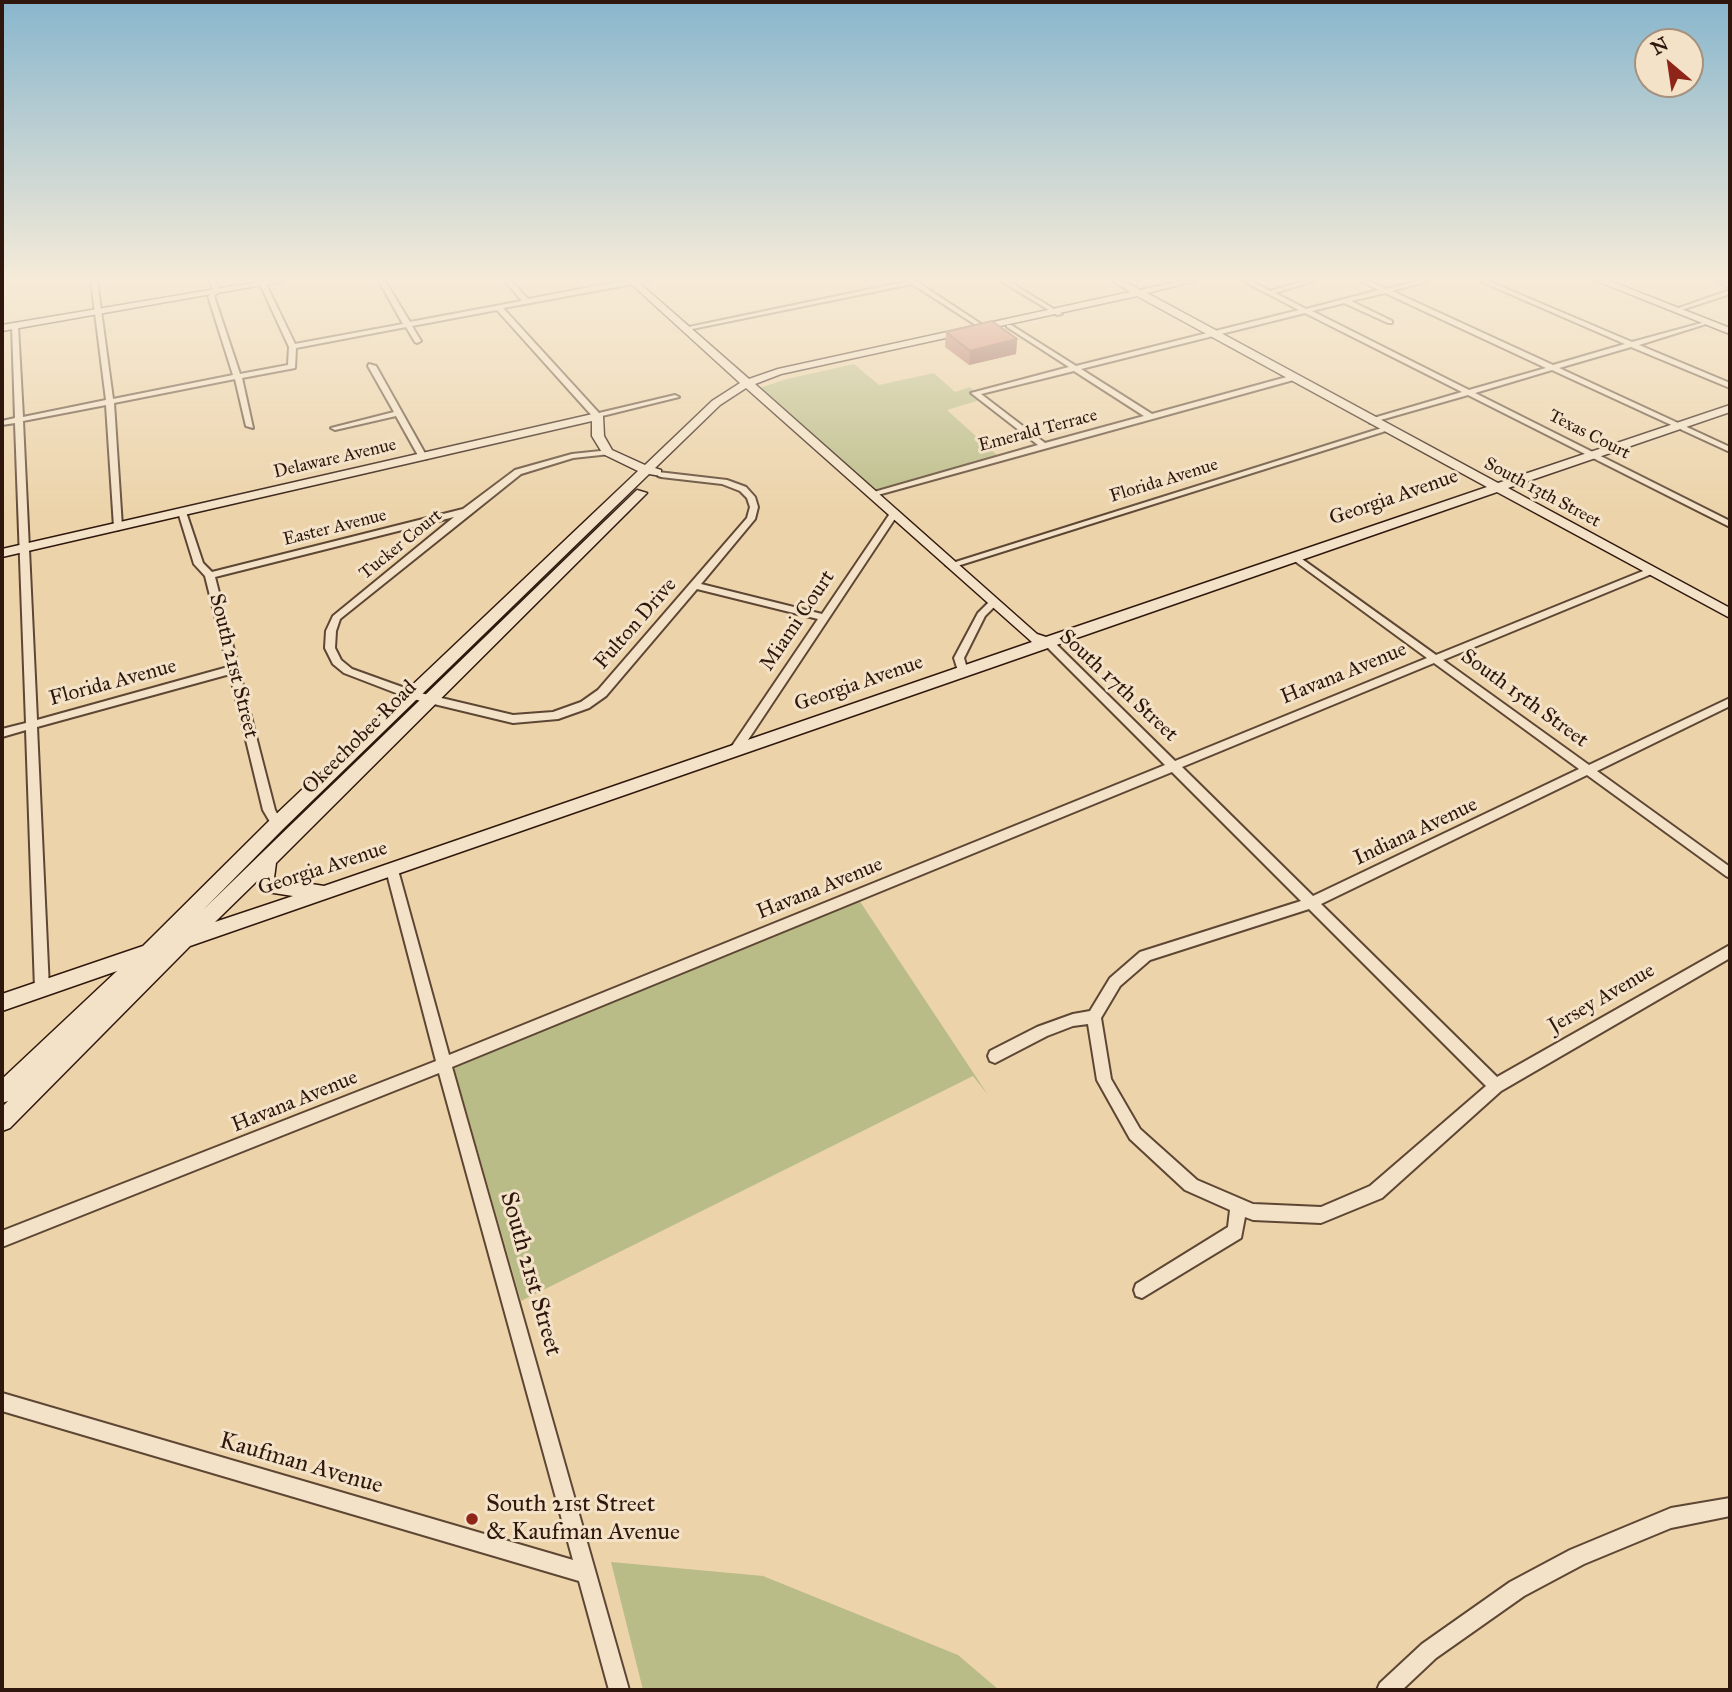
<!DOCTYPE html>
<html>
<head>
<meta charset="utf-8">
<style>
	body { margin:0 }
	#map { position:relative; width:1732px; height:1692px; overflow:hidden; background:#ecd3a9; font-family:"IM FELL Great Primer",serif }
	canvas { display:block }
	.frame { position:absolute; inset:0; border:4px solid #2f170d; pointer-events:none }
	.north { position:absolute; left:1634px; top:28px; width:70px; height:70px; box-sizing:border-box; background:#f3e2c7; border:2px solid #a5917d; border-radius:50%; rotate:331deg; font-size:19px; font-weight:700; line-height:28px; text-align:center; color:#2f170d }
	.north::after { content:''; display:block; margin:auto; width:24px; height:32px; background:#8f2418; clip-path:polygon(50% 0,100% 100%,50% 72%,0 100%) }
</style>
</head>
<body>
<div id="map">
<canvas width="1732" height="1692"></canvas>
<div class="frame"></div>
<div class="north">N</div>
</div>
<script>
const context = document.querySelector('canvas').getContext('2d');
context.lineJoin = 'round';
function fill(path, color) { context.fillStyle = color; context.fill(path, 'evenodd'); }
const poly = rows => new Path2D(rows.map(r => 'M' + r).join(''));
function stroke(path, color, width, dash) { context.strokeStyle = color; context.lineWidth = width; context.lineCap = dash ? 'butt' : 'round'; context.setLineDash(dash || []); context.stroke(path); }
function label(font, color, halo, rows, align = 'center') {
  context.font = font + ' "IM FELL Great Primer",serif'; context.lineWidth = 6; context.setLineDash([]); context.textBaseline = 'middle'; context.strokeStyle = halo; context.fillStyle = color; for (const [text, x, y, turn = 0] of rows) {
    context.save(); context.translate(x, y); context.rotate((+turn || 0) * Math.PI / 180); context.textAlign = isNaN(turn) ? turn : align; if (halo) context.strokeText(text, 0, 0); context.fillText(text, 0, 0); context.restore();
  }
}
fill(poly([
	[854,364,879,385,934,373,955,392,970,387,974,391,970,392,980,400,947,410,998,456,873,490,760,388,787,379],
	[859,900,988,1095,973,1076,521,1301,454,1068],
	[611,1562,763,1576,958,1655,999,1690,643,1690]
]), '#b9bc87');
const street = poly([
	[91,281,97,281,113,399,233,375,208,296,213,291,210,281,216,281,219,292,214,296,240,374,288,365,289,347,260,284,263,282,266,284,295,344,403,324,379,281,385,281,410,322,522,301,505,281,511,281,528,299,623,281,649,281,503,308,599,413,675,395,679,397,594,418,497,310,412,326,421,341,417,343,415,342,406,327,296,348,295,368,242,378,253,428,246,426,235,379,114,403,122,527,118,530,114,527,106,405,23,421,37,720,228,667,205,576,194,564,178,512,182,509,186,512,203,563,212,572,463,509,515,470,572,454,610,450,610,454,573,458,521,474,340,619,336,631,335,648,341,660,352,669,416,692,513,715,553,712,581,702,598,690,747,518,750,507,747,498,740,491,722,484,661,477,658,476,658,472,727,480,746,487,755,497,758,507,755,519,701,584,822,614,891,512,898,514,740,752,736,753,732,752,730,749,732,746,818,619,697,589,606,696,589,708,558,719,513,723,409,698,344,673,333,664,325,648,326,631,333,616,454,517,215,577,275,810,283,824,281,827,273,827,263,810,230,674,37,727,49,989,47,993,42,995,37,993,35,989,26,730,2,737,2,729,26,723,15,423,2,425,2,421,15,418,12,326,15,324,18,326,23,417,106,400,91,281],
	[909,281,921,281,919,283,984,326,979,327,912,284,687,330,684,328,909,281],
	[1001,281,1008,281,1062,314,1057,315,1001,281],
	[1243,281,1251,281,1270,291,1304,281,1313,281,1275,293,1306,309,1379,290,1361,281,1369,281,1386,289,1418,281,1428,281,1392,291,1553,365,1625,344,1480,281,1488,281,1632,342,1709,321,1709,323,1639,345,1730,383,1730,388,1631,347,1559,368,1730,447,1730,452,1552,370,1475,393,1730,521,1730,527,1468,395,1370,423,1370,419,1462,392,1305,313,1081,369,1152,414,1294,375,1298,377,1297,379,874,496,867,494,1038,445,971,393,1069,367,1007,327,1007,325,1011,325,1076,366,1299,310,1243,281],
	[1385,293,1546,368,1469,390,1312,311,1344,303,1388,323,1392,323,1392,321,1351,301,1385,293],
	[1074,371,1144,416,1045,443,981,394,1074,371],
	[1716,281,1730,283,1730,287,1717,282,1716,281],
	[1730,290,1730,294,1678,311,1673,310,1730,290],
	[369,364,376,366,427,457,426,459,420,459,396,416,335,430,331,428,394,412,368,366,369,364],
	[1385,427,1392,429,954,567,951,568,946,565,1385,427],
	[1295,554,1436,655,1648,569,1654,569,1654,573,1443,660,1589,765,1730,698,1730,706,1597,771,1730,867,1730,878,1726,876,1587,775,1321,904,1497,1077,1730,945,1730,958,1501,1091,1382,1198,1321,1223,1253,1220,1245,1217,1241,1238,1142,1298,1136,1296,1134,1290,1136,1284,1228,1227,1230,1210,1185,1190,1130,1139,1097,1080,1088,1024,1073,1026,1047,1036,995,1063,990,1061,988,1056,990,1051,1037,1027,1073,1014,1090,1011,1110,978,1140,952,1301,901,1172,772,452,1067,629,1690,609,1690,579,1581,2,1411,2,1393,573,1560,439,1073,2,1247,2,1231,436,1061,386,870,388,867,396,867,398,870,449,1055,1165,765,1046,646,1046,642,1054,642,1175,761,1427,658,1292,559,1290,557,1295,554],
	[1434,663,1579,769,1313,896,1182,767,1434,663],
	[1309,909,1486,1086,1370,1186,1321,1207,1253,1204,1197,1180,1140,1129,1111,1079,1101,1018,1120,986,1150,960,1309,909],
	[994,599,999,602,985,616,964,658,968,672,963,675,959,674,954,658,978,613,991,600,994,599],
	[1730,1498,1730,1516,1671,1528,1584,1564,1524,1596,1436,1658,1402,1690,1377,1690,1380,1683,1422,1644,1510,1582,1570,1550,1671,1508,1730,1498]
]);
const secondary = poly([
	[264,281,285,281,2,331,2,325,264,281],
	[628,281,637,281,749,379,778,369,1130,292,1113,281,1124,281,1140,290,1179,281,1195,281,1147,293,1498,483,1730,405,1730,412,1508,488,1730,608,1730,618,1497,492,190,946,10,1128,2,1131,2,1107,8,1101,2,1103,2,1079,117,971,2,1011,2,994,143,946,271,819,638,471,603,454,592,436,592,421,2,557,2,549,597,413,603,416,604,436,612,450,645,465,712,401,740,383,628,281],
	[1137,296,1487,487,1046,637,1037,634,755,384,781,374,1137,296],
	[746,388,1032,642,324,886,274,878,276,863,647,493,637,490,204,909,283,829,649,474,661,476,661,470,655,468,720,405,746,388],
	[257,881,267,892,293,896,215,922,257,881],
	[1597,281,1610,281,1730,328,1730,334,1597,281]
]);
stroke(street, '#5e4634', 4);
stroke(secondary, '#2f170d', 3);
fill(street, '#f3e2c7');
fill(secondary, '#f3e2c7');
fill(poly([
	[946,332,1017,339,1016,354,969,365,945,347]
]), '#ae6b5f');
fill(poly([
	[1017,339,1016,354,969,365,970,351]
]), '#8d574d');
const building = poly([
	[992,321,1017,339,970,351,946,332,992,321]
]);
fill(building, '#ca7c6e');
stroke(building, '#8d574d', 2);
const sky = context.createLinearGradient(0, 0, 0, 518);
sky.addColorStop(0, '#88b6cd');
sky.addColorStop(0.54, '#f6ebd8');
sky.addColorStop(1, '#f6ebd800');
context.fillStyle = sky;
context.fillRect(0, 0, 1732, 518);
for (const [x, y, r, color] of [
	[472,1519,7,"#8f2418"]
]) { const dot = new Path2D(); dot.arc(x, y, r, 0, 2 * Math.PI); context.fillStyle = color; context.fill(dot); stroke(dot, '#f3e2c7', 2.5); }
label('18px', '#2f170d', '#f3e2c7', [
	["Emerald Terrace",1038,431,-15],
	["Texas Court",1589,435,27],
	["Delaware Avenue",335,459,-13],
	["Florida Avenue",1164,481,-17],
	["South 13th Street",1542,493,28],
	["Easter Avenue",335,528,-14],
	["Tucker Court",401,545,-39]
]);
label('21px', '#2f170d', '#f3e2c7', [
	["Georgia Avenue",1394,498,-19],
	["Miami Court",798,621,-56],
	["Fulton Drive",636,624,-49],
	["South 21st Street",233,666,76],
	["Havana Avenue",1344,674,-22],
	["Florida Avenue",113,683,-15],
	["Georgia Avenue",859,684,-19],
	["South 17th Street",1118,686,43],
	["South 15th Street",1524,699,36],
	["Okeechobee Road",360,738,-45],
	["Indiana Avenue",1416,832,-25],
	["Georgia Avenue",323,869,-18],
	["Havana Avenue",820,889,-22],
	["Jersey Avenue",1602,999,-30],
	["Havana Avenue",295,1102,-22]
]);
label('24px', '#2f170d', '#f3e2c7', [
	["South 21st Street",530,1274,74],
	["Kaufman Avenue",301,1464,16]
]);
label('24px', '#2f170d', '#f3e2c7', [
	["South 21st Street",486,1505],
	["& Kaufman Avenue",486,1533]
], 'left');
</script>
</body>
</html>
